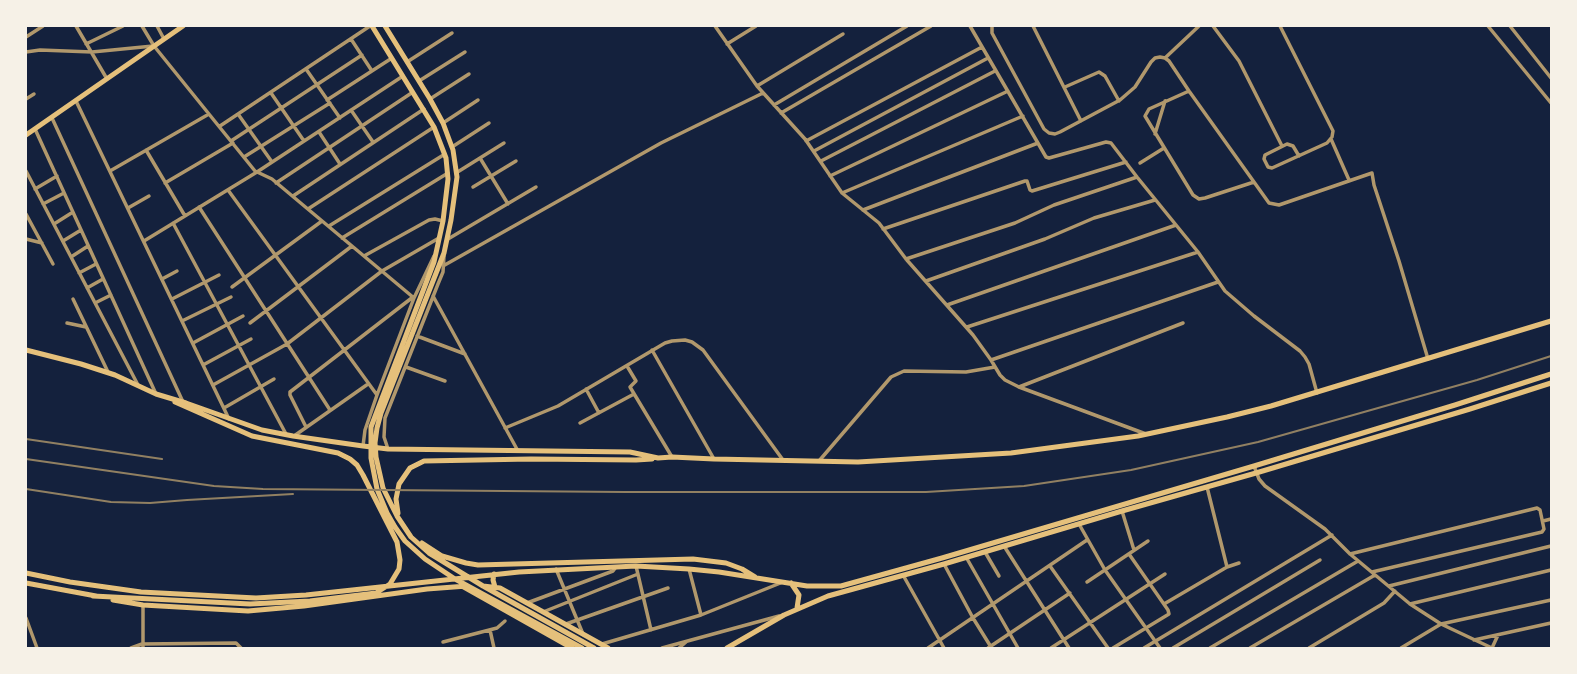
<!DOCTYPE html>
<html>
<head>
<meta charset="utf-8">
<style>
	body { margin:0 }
	#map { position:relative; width:1577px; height:674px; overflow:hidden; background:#14213d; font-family:Helvetica,sans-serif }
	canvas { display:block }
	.frame { position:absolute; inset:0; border:27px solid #f6f1e7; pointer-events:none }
</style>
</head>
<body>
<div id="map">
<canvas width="1577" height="674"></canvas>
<div class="frame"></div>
</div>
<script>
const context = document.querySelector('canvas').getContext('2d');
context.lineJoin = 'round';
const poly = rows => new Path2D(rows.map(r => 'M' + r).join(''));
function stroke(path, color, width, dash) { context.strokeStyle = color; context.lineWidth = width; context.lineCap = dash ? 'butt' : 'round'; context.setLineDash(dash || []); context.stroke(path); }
stroke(poly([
	[76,26,107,79],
	[142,26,154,46,255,171,272,179,414,298],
	[157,26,164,39],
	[715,26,757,86,805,139,842,193,879,223,906,259,973,335,991,360,1000,375,1005,380,1019,387,1146,434],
	[970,26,1046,157,1049,158,1106,142,1111,143,1137,177,1198,252,1225,291,1254,316,1300,351,1305,357,1309,364,1317,393],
	[992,26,992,33,1044,129,1049,133,1055,134,1060,132,1120,100,1135,87,1151,62,1155,58,1160,57,1165,58,1169,61,1189,91,1269,203,1279,205,1372,173,1374,185,1399,261,1428,359],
	[1033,26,1081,121],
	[1213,26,1239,61,1282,146],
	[1280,26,1333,131,1332,137,1327,143,1272,168,1268,167,1264,159,1265,155,1287,144,1293,146,1299,156],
	[1488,26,1551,103],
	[1510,26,1551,78],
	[26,37,43,26],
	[351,39,372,71],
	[86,44,123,26],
	[727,44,756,26],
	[26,52,40,50,92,52,153,46],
	[1165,58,1199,26],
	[407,62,452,33],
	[306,69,340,118],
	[419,81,465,52],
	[757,86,843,34],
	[1065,87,1099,72,1105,76,1119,101],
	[1189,91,1149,109,1145,116,1193,195,1199,199,1205,198,1254,182],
	[271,93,304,141],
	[26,99,34,94],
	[430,99,469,74],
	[327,100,392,58],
	[76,101,229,419],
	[774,105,907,26],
	[351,110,373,142],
	[781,113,931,26],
	[238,114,272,162],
	[52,118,183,402],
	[443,123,478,100],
	[220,126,370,26],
	[35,129,156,394],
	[319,132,340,164],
	[1155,134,1165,101],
	[1331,139,1349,180],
	[231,141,362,55],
	[806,141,982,47],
	[452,147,489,123],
	[146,150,185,216],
	[814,151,988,58],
	[244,157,330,103],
	[480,158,508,204],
	[821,161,995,71],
	[1140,163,1164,148],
	[26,171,138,385],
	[110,171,209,114],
	[456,173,504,143],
	[830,176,1008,91],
	[165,183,233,143],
	[276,183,413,92],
	[473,187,516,161],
	[35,189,57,176],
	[228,190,377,395],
	[842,193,1023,116],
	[293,196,424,109],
	[43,204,64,193],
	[199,207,330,410],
	[128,208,149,196],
	[308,209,434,127],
	[863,210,1038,143],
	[26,214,53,264],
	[173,223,286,434],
	[54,224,73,212],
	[329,226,445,154],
	[883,229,1025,181,1027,181,1030,190,1032,191,1126,162],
	[342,238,448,173],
	[26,239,42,243],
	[448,239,536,187],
	[63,241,81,230],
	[144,241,257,172,403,76],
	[364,256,429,220,435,219,443,221],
	[71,257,88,246],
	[906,259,1015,223,1054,205,1137,177],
	[443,266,661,143,763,93],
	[79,273,96,264],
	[162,279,177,271],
	[926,281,1045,239,1094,218,1155,200],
	[232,287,322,221],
	[87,288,103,279],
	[433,296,518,451],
	[73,299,108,372],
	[172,299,219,275],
	[95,303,111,295],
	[947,305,1176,225],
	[182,321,231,297],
	[67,323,86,327],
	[250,323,352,246],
	[967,327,1198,252],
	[417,336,465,354],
	[193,343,243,316],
	[652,350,714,459],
	[991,360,1218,282],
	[203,365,251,339],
	[627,366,636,381,630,387,672,457],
	[406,367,445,381],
	[213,385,287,344,382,271,439,238],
	[1019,387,1183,323],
	[586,389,599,413],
	[224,408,274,379],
	[580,423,634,394],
	[306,427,290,395,290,392,413,297],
	[505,428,558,406,665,343,672,341,685,340,692,342,703,350,783,460],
	[294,436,368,384],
	[363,446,365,430,377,395,414,298,434,256],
	[388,449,384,437,385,418,438,284,443,272,444,256],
	[819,461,891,377,904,371,966,372,995,367],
	[1254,466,1259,479,1265,486,1325,529,1350,554,1410,604,1441,624,1492,648],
	[1207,487,1227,567],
	[1122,511,1134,550],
	[1543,521,1551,519],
	[1079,524,1105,570,1160,648],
	[1004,546,1069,648],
	[985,552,999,576],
	[1350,554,1537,508,1540,510,1544,529,1542,532,1372,572],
	[966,557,1018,648],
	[944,564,973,618,991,647],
	[636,566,651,630],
	[1050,566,1108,648],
	[556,569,583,634],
	[689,569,701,615],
	[903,575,944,648],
	[1087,582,1148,541],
	[1389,586,1551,546],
	[527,603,613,571,616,567],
	[1164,604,1227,567,1239,563],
	[1410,604,1551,570],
	[543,612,638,574],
	[26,618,37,648],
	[566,624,668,588],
	[490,630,494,648],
	[1474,640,1551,623],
	[443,642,497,628,505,621],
	[602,644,701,615,783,582],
	[131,648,142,644,236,643,241,648],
	[143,648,143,605],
	[662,648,779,616],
	[679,648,686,642],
	[928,648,1087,540],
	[988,648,1070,593],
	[1051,648,1165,574],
	[1113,648,1169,614,1168,610,1129,554],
	[1144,648,1332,535],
	[1173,648,1320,560],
	[1210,648,1358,561],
	[1250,648,1375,575],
	[1309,648,1384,603,1395,591],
	[1401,648,1441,624,1551,600],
	[1492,648,1498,635]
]), '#b1986c', 3.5);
stroke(poly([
	[372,26,434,127,446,158,448,179,443,221,434,262,371,427,371,458,377,489,387,513,395,527,405,541,425,559,455,579,582,648],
	[385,26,430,99,443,123,453,150,457,177,451,220,444,253,381,413,377,428,375,443,376,457,383,488,397,516,411,537,429,553,483,586,594,648],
	[26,135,183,26],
	[26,350,81,364,115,375,156,394,186,403,262,430,293,436,363,446,388,449,630,452,658,458,672,457,714,459,858,462,1011,453,1138,436,1227,417,1271,406,1551,321],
	[398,513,396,499,399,484,410,468,424,461,531,459,636,460,652,459],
	[422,543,442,556,466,563,478,565,693,559,726,563,742,569,755,577],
	[26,573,70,582,141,592,256,598,306,595,519,572,636,566,689,569,719,572,807,586,841,586,942,558,1254,466,1455,405,1551,374],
	[494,574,493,580,495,587],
	[26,583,96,596],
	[791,583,799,595,797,608],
	[462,586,572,648],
	[483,586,500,588,608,648],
	[93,596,250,604,310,601,376,593,390,584,399,569,400,560,397,542,363,475,357,465,350,459,338,453,252,436,175,402],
	[113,600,143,605,248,611,304,606,427,589,467,586],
	[727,648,784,615,828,596,944,564,1122,511,1256,473,1470,409,1551,383]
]), '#e5c07b', 5);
stroke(poly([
	[26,439,162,459],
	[26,459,214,486,263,489,624,492,926,492,1024,486,1131,470,1258,442,1477,380,1551,356],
	[26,489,111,502,150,503,187,500,293,494]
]), '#918062', 2);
</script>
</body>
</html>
